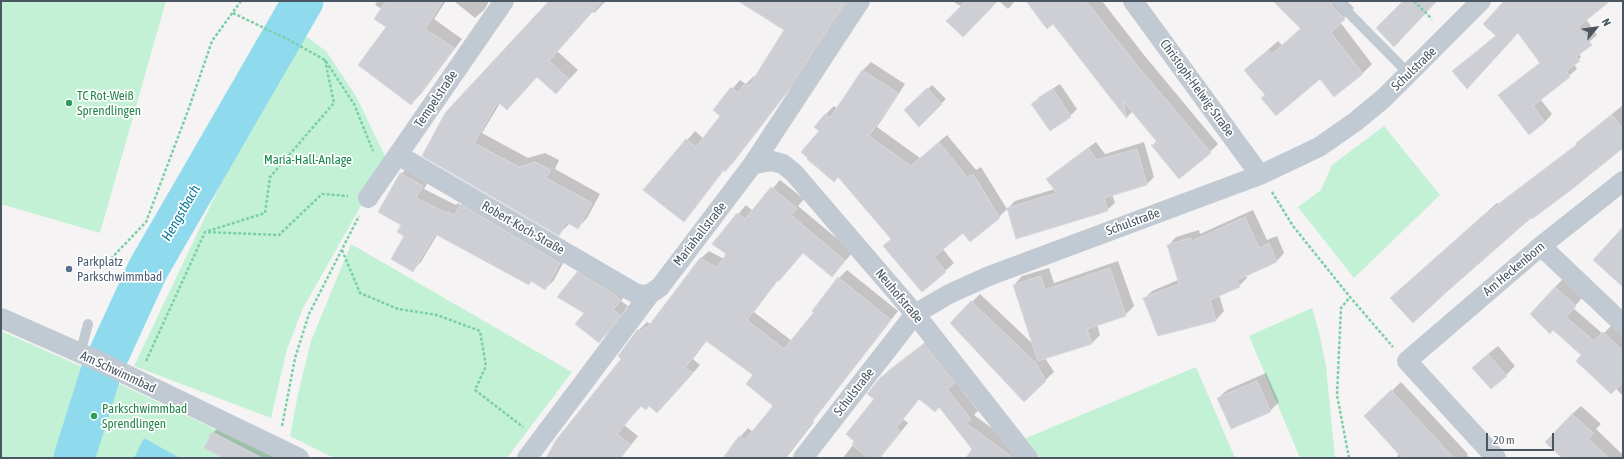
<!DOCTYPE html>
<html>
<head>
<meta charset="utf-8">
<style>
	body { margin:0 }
	#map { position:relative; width:1624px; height:459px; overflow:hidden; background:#f5f3f3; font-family:"Asap Condensed",sans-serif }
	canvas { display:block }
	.frame { position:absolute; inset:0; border:2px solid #4a5661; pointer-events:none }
	.north { position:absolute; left:1576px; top:8px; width:40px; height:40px; -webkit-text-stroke:3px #fff; paint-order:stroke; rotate:61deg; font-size:11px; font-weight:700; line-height:16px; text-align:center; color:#4a5661 }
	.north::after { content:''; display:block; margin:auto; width:14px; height:18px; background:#4a5661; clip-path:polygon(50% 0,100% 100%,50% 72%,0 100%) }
	.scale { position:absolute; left:1486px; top:433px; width:68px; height:18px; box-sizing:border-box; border:2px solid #4a5661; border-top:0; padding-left:5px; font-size:12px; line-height:14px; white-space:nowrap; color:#4a5661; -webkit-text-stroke:3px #fff; paint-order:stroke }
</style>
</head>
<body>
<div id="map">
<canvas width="1624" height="459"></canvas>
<div class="frame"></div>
<div class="north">N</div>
<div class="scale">20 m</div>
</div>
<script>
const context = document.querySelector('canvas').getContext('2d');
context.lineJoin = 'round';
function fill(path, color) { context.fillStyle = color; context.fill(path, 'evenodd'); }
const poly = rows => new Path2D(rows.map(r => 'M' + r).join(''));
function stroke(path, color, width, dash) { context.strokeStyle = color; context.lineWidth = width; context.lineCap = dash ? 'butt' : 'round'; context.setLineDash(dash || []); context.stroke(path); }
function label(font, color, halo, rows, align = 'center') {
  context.font = font + ' "Asap Condensed",sans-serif'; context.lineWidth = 3.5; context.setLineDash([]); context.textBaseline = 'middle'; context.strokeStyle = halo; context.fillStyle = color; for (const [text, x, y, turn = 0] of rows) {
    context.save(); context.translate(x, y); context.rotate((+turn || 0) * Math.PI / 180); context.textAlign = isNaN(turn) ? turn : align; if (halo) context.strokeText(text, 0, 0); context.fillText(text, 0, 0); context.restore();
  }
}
fill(poly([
	[1,1,166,1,100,233,1,204],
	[295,28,326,51,356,96,387,160,303,308,287,349,271,418,134,366],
	[1384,126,1440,195,1354,278,1298,207,1321,190,1332,165],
	[351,244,572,372,507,458,334,458,290,436,298,394,311,341],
	[1312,308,1319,332,1326,366,1335,458,1300,458,1249,336],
	[1,331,101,375,275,458,1,458],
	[1196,367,1235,458,1040,458,1026,438]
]), '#c3f1d5');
fill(poly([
	[144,438,178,457,178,458,134,458]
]), '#90daee');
fill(poly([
	[378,1,446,1,434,19,462,39,420,95,411,104,382,9,375,5],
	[454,1,489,1,485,9,475,18],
	[550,1,606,1,594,13,592,12,557,51,578,70,556,93,538,76,500,103,482,133,528,158,545,153,559,160,555,169,600,194,587,218,578,228,570,223,559,234,423,155],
	[749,1,848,1,796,81,733,163,724,170,692,212,684,220,644,190,695,131,704,139,722,116,714,110,740,80,746,84,754,76,756,77,785,30],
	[952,1,996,1,962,7],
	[999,1,1015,1,1008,9],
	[1069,1,1102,1,1144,55,1218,144,1210,152,1153,145,1157,140,1133,111,1127,117,1067,41],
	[1274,1,1349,1,1348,2,1354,8,1340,22,1372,64,1363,73,1334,96,1320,77,1266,95,1245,70,1278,41,1282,45,1301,28],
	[1505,1,1608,1,1586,19,1597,35,1578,52,1581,57,1574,64,1577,69,1540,99,1552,114,1545,122,1499,95,1541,62,1518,32,1453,71,1496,35],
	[871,62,905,84,877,127,920,158,947,135,976,170,981,167,1007,209,999,217,964,232,943,249,954,263,922,291,892,238,820,131,826,114,834,106,838,109,863,70],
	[1060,84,1077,109,1070,116,1033,104,1039,97],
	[932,85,946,99,919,126,906,111],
	[1622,106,1623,147,1532,216,1391,298,1497,203,1498,204,1577,144,1587,134],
	[1096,142,1105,154,1144,142,1154,177,1147,184,1112,194,1115,203,1107,210,1008,208,1015,201,1055,189,1048,179,1055,172],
	[410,165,431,177,424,189,456,205,458,203,461,205,470,196,568,254,554,280,545,289,531,281,528,284,437,235,421,262,412,271,402,224,401,174],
	[780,180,804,199,798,206,853,252,839,268,803,252,778,280,754,312,792,341,815,312,839,278,847,270,898,311,812,421,814,422,786,458,731,458,726,455,740,437,748,428,753,432,774,406,754,375,707,340,693,359,700,365,665,404,657,412,650,405,641,405,624,425,638,436,621,458,547,458,622,359,619,356,639,330,647,322,650,324,654,320,700,259,709,251,724,259,727,254,714,243,746,205,753,211],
	[1253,210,1267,240,1277,236,1284,253,1276,262,1246,275,1247,278,1239,286,1219,295,1224,311,1216,320,1159,335,1144,299,1152,291,1178,280,1168,246,1176,237,1199,230,1200,234],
	[1118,261,1134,306,1125,315,1097,324,1100,335,1092,343,1045,358,1054,372,1024,400,951,323,980,294,1034,345,1014,285,1022,276,1049,268,1054,283],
	[586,264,629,291,621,301,628,306,608,333,599,341,585,313,577,273],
	[1563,279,1583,297,1573,308,1603,334,1612,325,1623,335,1623,396,1583,355,1554,329,1555,287],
	[932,337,962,375,955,381,978,411,974,415,1016,446,1021,458,967,458,973,449,939,406,920,398,903,419,908,423,880,458,843,458,856,441,875,399,881,378,889,370],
	[1498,346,1515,366,1506,375,1482,359],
	[1266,373,1279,402,1270,411,1218,398,1227,390],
	[1401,382,1468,454,1467,455,1470,458,1398,458,1397,456,1399,454,1374,408],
	[1581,406,1601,424,1596,429,1623,455,1623,458,1565,458,1572,414],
	[225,420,307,458,225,458,205,448,213,433]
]), '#0003');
stroke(poly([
	[74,458,102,369,148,269,303,1]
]), '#90daee', 41);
const building = poly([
	[386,1,443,1,425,29,454,48,411,105,358,65,386,27,374,19,386,1],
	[549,1,602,1,549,61,569,79,556,94,537,77,507,110,498,102,474,143,519,167,535,162,551,170,546,178,592,203,578,229,566,222,559,236,422,156,445,113,549,1],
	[738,1,846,1,788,90,725,172,723,170,684,222,643,190,686,139,696,147,720,116,713,110,731,87,738,93,745,83,749,86,784,30,738,1],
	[966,1,998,1,963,37,946,21,966,1],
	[1026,1,1086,1,1136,64,1211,153,1179,179,1151,145,1158,143,1123,101,1127,119,1053,24,1047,29,1026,1],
	[1273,1,1331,1,1332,6,1345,19,1331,33,1363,74,1334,97,1320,79,1276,116,1261,98,1265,95,1244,70,1268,50,1272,54,1301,29,1273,1],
	[1403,1,1437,1,1394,47,1376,28,1403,1],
	[1504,1,1610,1,1578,27,1592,45,1576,57,1580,61,1566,71,1570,77,1533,106,1545,122,1529,135,1498,95,1540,63,1518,33,1467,89,1452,71,1496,36,1483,24,1504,1],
	[862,70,898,93,869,136,911,166,939,142,967,177,973,174,1000,218,970,242,963,233,934,257,946,272,922,292,883,246,891,239,838,177,834,182,807,159,808,158,801,152,819,131,814,127,825,114,830,118,862,70],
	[927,88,942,104,919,127,904,110,927,88],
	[1053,89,1071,117,1050,131,1031,104,1053,89],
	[1612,115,1623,128,1623,148,1571,190,1532,219,1531,218,1450,289,1413,323,1390,298,1487,212,1488,213,1577,145,1576,143,1612,115],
	[1089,149,1097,160,1137,149,1147,185,1104,198,1108,211,1016,239,1007,208,1057,193,1046,179,1089,149],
	[400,173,423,186,416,198,447,213,448,212,455,215,460,204,560,263,545,290,531,281,529,285,435,234,413,272,391,259,404,236,397,232,401,225,378,212,400,173],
	[771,187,797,208,791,215,845,261,832,277,803,253,779,281,778,280,747,320,784,349,814,312,812,311,838,277,891,320,784,458,723,458,739,436,745,440,773,406,746,384,753,375,705,340,685,368,693,373,657,413,649,406,646,410,641,406,617,434,631,445,620,458,546,458,556,440,621,359,618,356,638,329,642,332,645,327,647,328,700,258,717,268,726,254,712,244,737,213,745,219,771,187],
	[1245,217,1259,248,1269,243,1277,262,1237,280,1240,287,1210,300,1216,321,1158,336,1143,298,1179,284,1167,245,1191,238,1192,241,1245,217],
	[1623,227,1623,287,1593,260,1623,227],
	[1110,268,1126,316,1087,329,1092,344,1038,361,1013,285,1041,276,1045,290,1110,268],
	[577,272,612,293,621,300,613,310,620,315,599,343,575,324,584,313,557,297,577,272],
	[1555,287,1576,306,1566,317,1594,341,1603,332,1623,351,1623,382,1611,394,1576,361,1581,355,1553,330,1550,334,1530,314,1555,287],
	[971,301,1036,363,1046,381,1024,402,950,323,971,301],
	[924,344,955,383,947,389,971,419,966,423,1013,458,966,458,972,449,939,407,935,412,919,399,896,428,900,431,879,458,868,458,852,445,854,441,846,434,874,399,867,394,880,378,924,344],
	[1488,354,1507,376,1491,389,1472,368,1488,354],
	[1257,381,1271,412,1231,429,1217,398,1257,381],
	[1391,390,1425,427,1454,458,1402,458,1364,416,1391,390],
	[1572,414,1593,433,1588,439,1609,458,1562,458,1545,442,1572,414],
	[212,432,262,458,223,458,204,448,212,432]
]);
fill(building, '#cdcfd5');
stroke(building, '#d7d9de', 1);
stroke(poly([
	[1414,1,1432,19],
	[233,13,291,41,325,60,354,104,373,151],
	[1272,192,1293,226,1350,297,1393,347],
	[208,231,265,213,270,177,334,103,325,60],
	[342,250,360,293,398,309,437,315,480,331,486,366,475,390,523,427],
	[104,266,146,222,189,108,212,41,241,1],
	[146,361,205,232,279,235,322,194,348,196],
	[282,426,295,358,309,314,359,216],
	[1349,458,1337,395,1341,308,1350,297]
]), '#7ad0a6', 2.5, [3, 2]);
stroke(poly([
	[1337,1,1409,74],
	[80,354,88,324]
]), '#c1cad2', 10);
stroke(poly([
	[1133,1,1260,175],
	[398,155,635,293,643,295,650,294],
	[753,164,772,161,783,164,794,173,915,314,1028,458],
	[368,198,504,1],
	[1541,246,1623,324],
	[1,318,96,360,299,458],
	[527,458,650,294,660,287,753,164,860,1],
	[803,458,915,314,949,294,989,276,1260,175,1319,147,1355,122,1384,98,1481,1],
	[1496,458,1407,361,1541,246,1623,181]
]), '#c1cad2', 20);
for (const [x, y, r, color] of [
	[69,103,4,"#2e9e5b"],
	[69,269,4,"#5c6f8a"],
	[94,416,4,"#2e9e5b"]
]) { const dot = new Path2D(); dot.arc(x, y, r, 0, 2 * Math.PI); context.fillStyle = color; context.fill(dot); stroke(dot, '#fff', 1.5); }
label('13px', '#4a5661', '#fff', [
	["Schulstraße",1414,69,-44],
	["Christoph-Helwig-Straße",1197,88,54],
	["Tempelstraße",436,99,-56],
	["Schulstraße",1133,222,-20],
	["Robert-Koch-Straße",523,228,30],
	["Mariahallstraße",700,234,-52],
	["Am Heckenborn",1514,269,-40],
	["Neuhofstraße",899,296,50],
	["Am Schwimmbad",118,372,25],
	["Schulstraße",854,392,-52]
]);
label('13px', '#27864d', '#fff', [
	["TC Rot-Weiß",77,96],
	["Sprendlingen",77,111],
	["Parkschwimmbad",102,409],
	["Sprendlingen",102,424]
], 'left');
label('13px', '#17864f', '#fff', [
	["Maria-Hall-Anlage",308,160]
]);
label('13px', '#4e5e75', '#fff', [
	["Parkplatz",77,262],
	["Parkschwimmbad",77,277]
], 'left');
label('italic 14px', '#0c7c9b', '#fff', [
	["Hengstbach",181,213,-60]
]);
</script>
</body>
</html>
